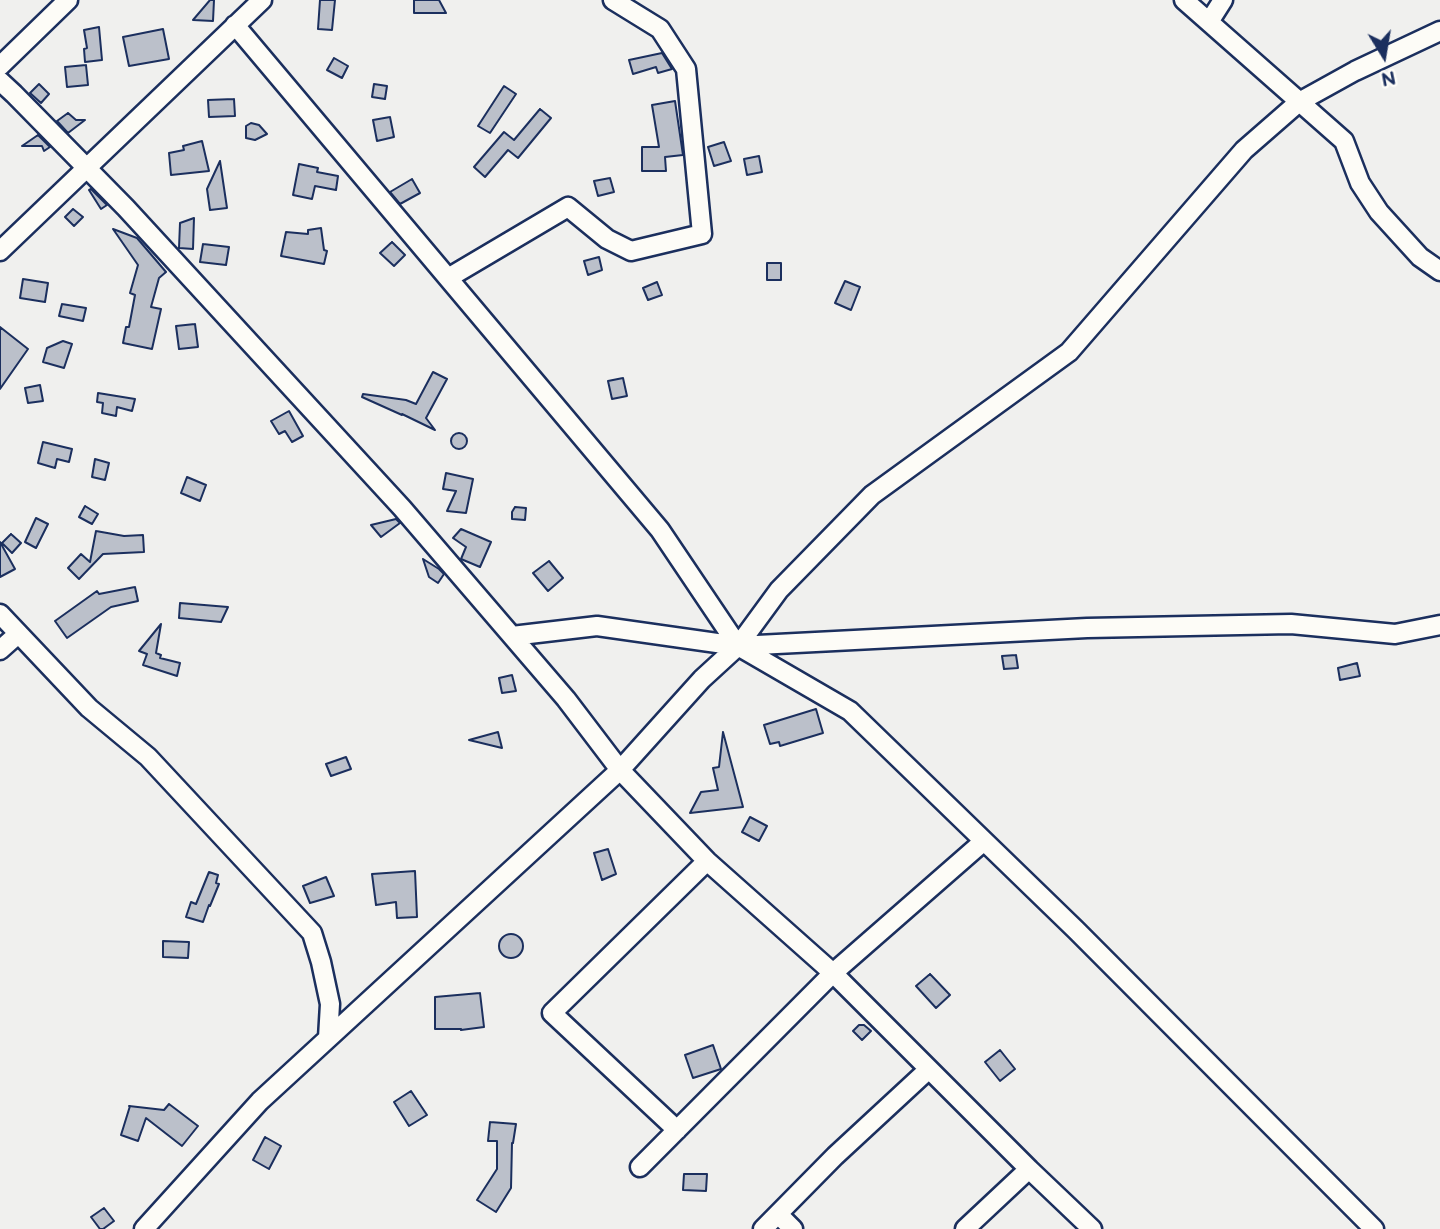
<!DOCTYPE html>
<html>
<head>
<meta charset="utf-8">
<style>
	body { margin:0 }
	#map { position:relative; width:1440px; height:1229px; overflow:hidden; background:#f0f0ee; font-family:"Balsamiq Sans",sans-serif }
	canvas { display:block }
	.north { position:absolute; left:1349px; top:21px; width:70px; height:70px; -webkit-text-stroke:5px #fdfcf7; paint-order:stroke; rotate:169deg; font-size:19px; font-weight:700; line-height:28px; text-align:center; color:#1b2f5e }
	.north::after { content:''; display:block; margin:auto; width:24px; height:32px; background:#1b2f5e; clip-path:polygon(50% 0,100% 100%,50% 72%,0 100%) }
</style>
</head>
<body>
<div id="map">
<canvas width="1440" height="1229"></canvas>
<div class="north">N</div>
</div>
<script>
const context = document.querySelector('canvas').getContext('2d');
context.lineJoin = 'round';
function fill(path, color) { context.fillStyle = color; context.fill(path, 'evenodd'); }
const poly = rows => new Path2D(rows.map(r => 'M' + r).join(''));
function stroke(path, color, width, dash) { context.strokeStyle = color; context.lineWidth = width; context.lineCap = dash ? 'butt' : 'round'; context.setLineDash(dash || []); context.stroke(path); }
const building = poly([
	[210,0,214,0,213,21,193,20,210,0],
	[320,0,335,0,332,30,318,29,320,0],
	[414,0,439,0,446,13,414,13,414,0],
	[99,27,102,60,85,62,84,49,87,48,84,30,99,27],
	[163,29,169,59,129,66,123,37,163,29],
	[662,53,672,69,658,73,656,67,633,74,629,60,662,53],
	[334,58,348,66,342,78,327,70,334,58],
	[86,65,88,85,67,87,65,67,86,65],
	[39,84,49,94,41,103,30,93,39,84],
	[374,84,387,86,385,99,372,97,374,84],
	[504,86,516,94,490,133,478,126,504,86],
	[234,99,235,116,209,117,208,100,234,99],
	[675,101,683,155,665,157,666,171,642,171,642,147,659,147,652,105,675,101],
	[540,109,551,118,518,158,508,150,485,177,474,167,504,132,514,140,540,109],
	[68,113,76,120,85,120,68,133,57,121,68,113],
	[390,117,394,137,377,141,373,120,390,117],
	[251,123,259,125,267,134,255,140,246,138,246,126,251,123],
	[38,135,50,147,44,151,42,146,22,146,38,135],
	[202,141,209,171,171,175,169,153,184,150,183,146,202,141],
	[724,142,731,161,714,166,708,147,724,142],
	[759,156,762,172,747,175,744,159,759,156],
	[220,161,227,208,210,210,207,189,220,161],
	[299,164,318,168,317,172,338,176,336,190,315,186,312,199,293,195,299,164],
	[610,178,614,192,598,196,594,181,610,178],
	[412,179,420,193,400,204,390,192,412,179],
	[91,189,107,205,101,209,89,190,91,189],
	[73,209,83,217,74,226,65,217,73,209],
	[194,218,193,249,179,248,180,223,194,218],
	[321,228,324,250,327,251,324,264,281,256,286,232,308,234,308,230,321,228],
	[113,229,137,238,166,272,159,278,151,307,161,309,152,349,123,343,126,327,129,327,135,295,130,293,138,265,113,229],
	[392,242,405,255,394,266,380,253,392,242],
	[203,244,229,247,226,265,200,262,203,244],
	[599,257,602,270,588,275,584,261,599,257],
	[767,263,781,263,781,280,767,280,767,263],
	[23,279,48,283,45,302,20,298,23,279],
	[845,281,860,287,851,310,835,303,845,281],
	[657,282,662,295,648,300,643,288,657,282],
	[62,304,86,308,83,321,59,316,62,304],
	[195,324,198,347,179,349,176,326,195,324],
	[0,327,28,349,0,389,0,327],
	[63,341,72,344,64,368,43,362,47,348,63,341],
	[433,372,447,379,426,418,435,430,402,414,402,415,362,397,363,394,406,400,416,404,433,372],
	[623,378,627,396,612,399,608,381,623,378],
	[40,385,43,401,28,403,25,388,40,385],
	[98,393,135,399,132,411,117,407,116,416,102,413,103,403,97,402,98,393],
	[289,411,303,436,292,442,285,431,279,434,271,421,289,411],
	'451 441a8 8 0 1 1 16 0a8 8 0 1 1-16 0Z',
	[43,442,72,449,69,462,57,459,55,468,38,463,43,442],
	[95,459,109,463,105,480,92,477,95,459],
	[446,473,473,479,466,513,447,511,456,491,443,489,446,473],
	[187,477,206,485,200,501,181,493,187,477],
	[85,506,98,514,92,524,79,517,85,506],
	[515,507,526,508,525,520,512,519,512,512,515,507],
	[36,518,48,524,36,548,25,542,36,518],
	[396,519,400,523,381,537,371,525,396,519],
	[461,529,491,542,480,567,461,559,466,547,453,538,461,529],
	[96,531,124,536,143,535,144,552,103,554,79,579,68,568,81,554,90,562,96,531],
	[11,534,21,543,12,553,2,543,11,534],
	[0,542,15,569,0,577,0,542],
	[423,559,439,569,444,574,438,583,429,577,423,559],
	[549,561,563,578,548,591,533,573,549,561],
	[135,587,138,601,111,607,67,638,55,621,97,591,99,594,135,587],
	[180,603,228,607,221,622,179,618,180,603],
	[161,624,156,653,161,655,160,658,180,663,177,676,143,665,147,654,139,651,161,624],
	[1016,655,1018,668,1004,669,1002,656,1016,655],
	[1357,663,1360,676,1340,680,1338,668,1357,663],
	[512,675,516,691,502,693,499,678,512,675],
	[816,709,823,733,780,746,779,742,770,744,764,725,816,709],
	[498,732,502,748,469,740,498,732],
	[723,732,743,807,690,813,701,792,718,790,713,768,719,767,723,732],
	[346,757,351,769,331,776,326,764,346,757],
	[750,817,767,826,759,841,742,832,750,817],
	[608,849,616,874,602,880,594,853,608,849],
	[415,871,417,917,397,918,396,902,376,905,372,874,415,871],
	[209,872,218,875,216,883,219,884,210,906,209,905,203,922,186,917,191,902,196,904,209,872],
	[326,877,334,896,310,903,303,886,326,877],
	'499 946a12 12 0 1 1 24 0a12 12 0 1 1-24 0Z',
	[163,941,189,942,188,958,163,957,163,941],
	[930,974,950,995,936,1008,916,986,930,974],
	[480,993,484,1027,461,1030,461,1029,435,1029,435,997,480,993],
	[859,1025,864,1025,871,1031,862,1040,853,1031,859,1025],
	[713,1045,721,1069,693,1078,685,1055,713,1045],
	[1000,1050,1015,1069,1000,1081,985,1062,1000,1050],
	[411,1091,427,1115,409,1126,394,1102,411,1091],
	[169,1104,198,1126,182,1146,146,1118,138,1141,121,1135,130,1106,129,1106,164,1110,169,1104],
	[490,1122,516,1124,513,1143,512,1143,511,1188,496,1212,477,1200,497,1169,497,1141,488,1141,490,1122],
	[265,1137,281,1146,269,1169,253,1160,265,1137],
	[684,1174,707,1174,706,1191,683,1190,684,1174],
	[104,1208,114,1221,103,1229,100,1229,91,1217,104,1208]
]);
fill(building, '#bbc0ca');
stroke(building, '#1b2f5e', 2);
const street = poly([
	[1184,0,1344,141,1360,183,1379,212,1420,257,1440,271],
	[1209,22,1223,0],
	[235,25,660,530,738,646,850,711,1076,930,1374,1229],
	[0,66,68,0],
	[0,81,14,94,126,208,402,508,566,699,620,770,707,861,833,973,1029,1169],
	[0,251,262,0],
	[448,278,568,207,607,239,631,251,702,234,686,69,660,29,613,0],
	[0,614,89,708,148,757,312,933,321,962,330,1004,328,1038],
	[512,636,597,626,738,646,1087,628,1291,624,1395,634,1440,625],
	[0,650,18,634],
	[677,1130,552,1013,707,861],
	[640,1167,833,973,984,841],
	[778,1214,793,1229],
	[144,1229,260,1101,620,770,702,679,738,646,779,590,872,495,1069,352,1244,150,1299,102,1355,71,1440,31],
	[763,1229,835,1156,929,1069],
	[965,1229,1029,1169,1092,1229]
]);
stroke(street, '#1b2f5e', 23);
stroke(street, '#fdfcf7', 18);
</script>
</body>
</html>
